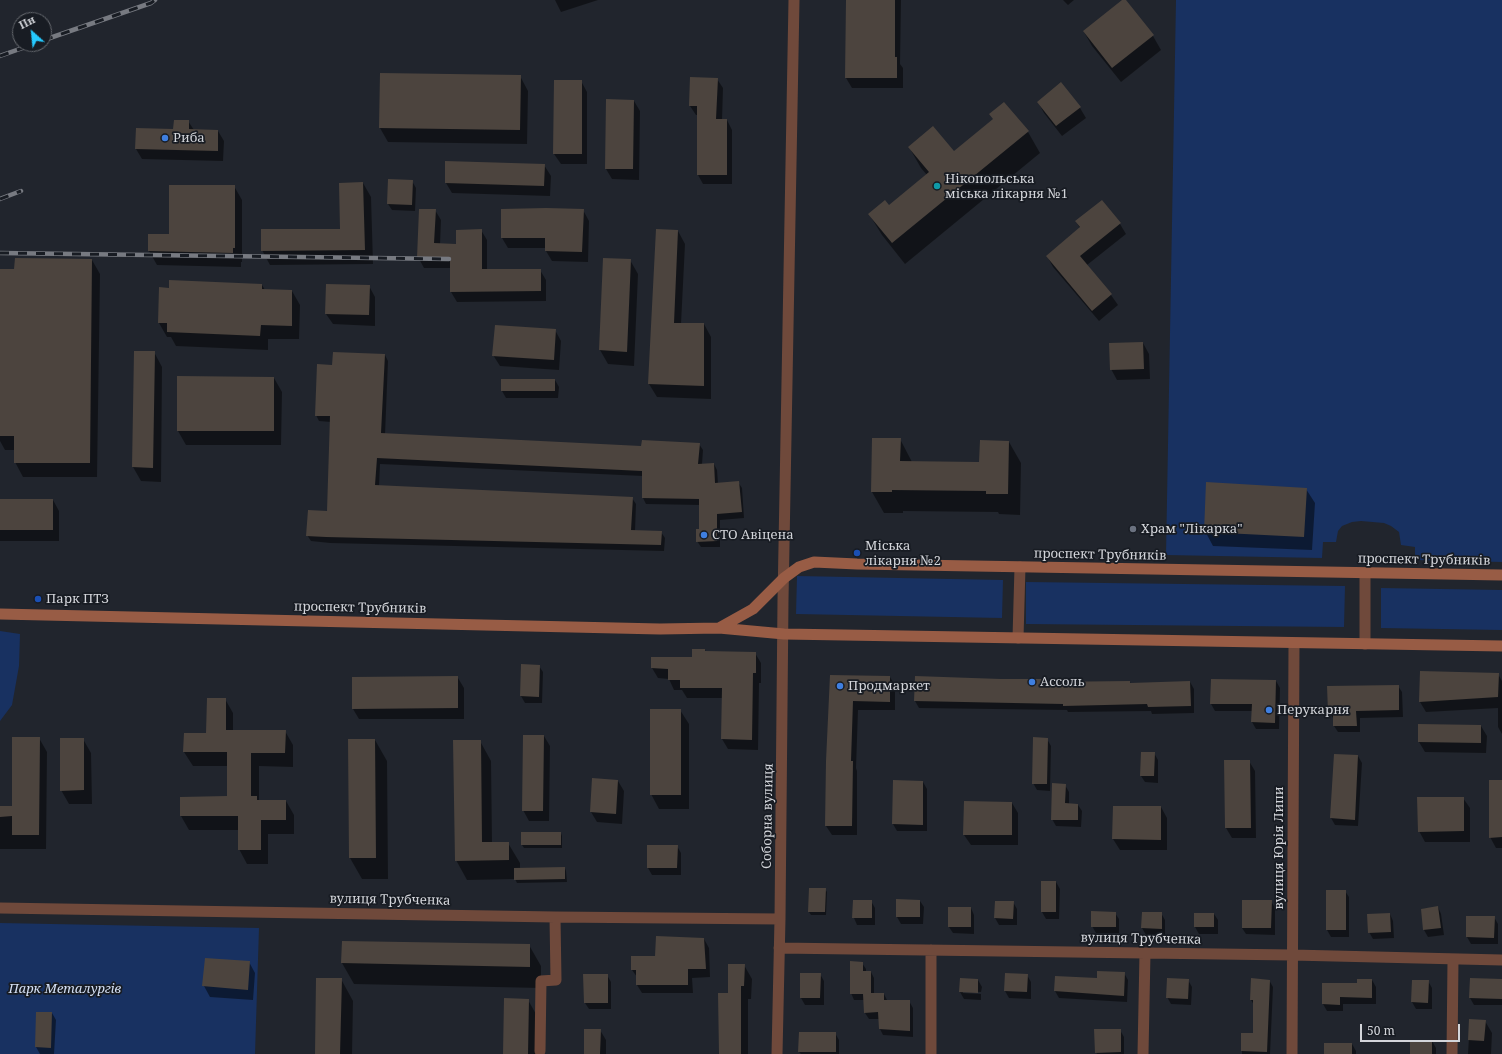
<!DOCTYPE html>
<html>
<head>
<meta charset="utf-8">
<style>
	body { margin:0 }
	#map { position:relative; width:1502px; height:1054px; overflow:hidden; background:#21252d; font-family:"Noto Serif",serif }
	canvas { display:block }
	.north { position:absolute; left:12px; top:12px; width:40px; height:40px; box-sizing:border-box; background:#181c23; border:1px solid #63666c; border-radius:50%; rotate:333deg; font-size:11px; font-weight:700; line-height:16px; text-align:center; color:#d3d5da }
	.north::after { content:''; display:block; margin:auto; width:14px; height:18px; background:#25c9fe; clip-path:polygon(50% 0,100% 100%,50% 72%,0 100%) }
	.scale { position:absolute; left:1360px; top:1024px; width:100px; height:18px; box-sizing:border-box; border:2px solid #d3d5da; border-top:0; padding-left:5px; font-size:12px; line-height:14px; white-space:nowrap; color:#d3d5da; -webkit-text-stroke:3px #181c23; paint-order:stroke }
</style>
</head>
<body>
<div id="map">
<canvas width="1502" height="1054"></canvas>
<div class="north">Пн</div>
<div class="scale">50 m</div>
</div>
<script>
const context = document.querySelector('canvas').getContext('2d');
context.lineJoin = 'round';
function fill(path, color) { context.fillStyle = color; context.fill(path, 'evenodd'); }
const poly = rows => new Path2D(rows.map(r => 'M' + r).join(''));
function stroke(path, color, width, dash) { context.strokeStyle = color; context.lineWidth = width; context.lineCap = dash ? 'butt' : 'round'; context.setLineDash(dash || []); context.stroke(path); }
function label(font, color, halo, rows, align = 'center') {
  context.font = font + ' "Noto Serif",serif'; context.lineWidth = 3.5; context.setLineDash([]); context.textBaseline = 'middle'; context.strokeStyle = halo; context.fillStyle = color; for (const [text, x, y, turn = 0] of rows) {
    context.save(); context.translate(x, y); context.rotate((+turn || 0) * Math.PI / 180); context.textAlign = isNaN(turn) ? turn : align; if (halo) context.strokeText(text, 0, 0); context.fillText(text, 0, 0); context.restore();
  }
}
fill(poly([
	[1176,0,1502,0,1502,562,1415,560,1415,547,1401,545,1399,532,1391,526,1384,523,1361,521,1352,522,1342,526,1338,531,1336,542,1323,542,1322,558,1166,555],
	[797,576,1003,580,1002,618,796,614],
	[1026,582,1345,586,1344,627,1026,624],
	[1381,588,1502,590,1502,630,1381,628],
	[0,631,20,634,19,666,12,705,0,721],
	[0,923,259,928,255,1054,0,1054]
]), '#183161');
fill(poly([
	[555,0,598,0,561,12],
	[847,0,901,0,900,64,903,68,903,88,852,88,846,78],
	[1063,0,1074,0,1068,5],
	[1125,0,1153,36,1161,50,1121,82,1092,46,1084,32],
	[520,76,528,91,527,144,388,142,380,128],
	[717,79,723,88,722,120,727,120,732,130,732,184,703,184,698,175,698,115,696,115,690,106],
	[581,81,587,92,587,164,561,164,554,154],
	[634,101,640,111,639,180,612,179,606,169],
	[1038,102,1080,108,1086,118,1062,136,1044,113],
	[188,121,194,130,218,131,224,141,223,161,142,159,136,149],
	[1028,132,1040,153,905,264,882,235,869,214,889,206,927,175,921,168,909,147,954,153],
	[544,165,551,176,550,196,452,193,446,183],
	[412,181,416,188,415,211,392,210,388,204],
	[363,183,371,197,373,264,270,265,262,250,341,230],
	[234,186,242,200,242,262,241,262,241,267,157,265,149,251,149,235,170,235],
	[435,210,441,220,440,245,457,245,481,230,487,240,487,270,540,270,546,280,546,301,457,302,451,292,451,268,424,268,418,257],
	[583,210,589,221,588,262,552,261,546,251,546,248,508,248,502,238],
	[1076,222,1120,224,1126,234,1087,265,1111,295,1118,305,1099,321,1053,267,1047,256,1080,228],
	[678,231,685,244,681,324,704,324,711,337,711,399,657,397,649,384],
	[604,259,630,260,638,274,634,366,608,364,600,350],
	[92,260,100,274,97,477,23,477,15,462,15,450,5,450,0,441,0,270,15,270],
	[262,285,265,290,292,291,300,305,299,339,268,339,268,350,176,346,171,337,167,337,159,323],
	[369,286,375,297,375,326,333,324,326,314],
	[555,330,561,341,559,370,500,366,493,355],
	[1143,343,1149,354,1150,379,1117,380,1111,369],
	[154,352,162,367,161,482,141,481,133,467],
	[385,355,388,361,385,435,642,447,699,444,703,450,702,464,714,464,717,470,718,484,738,482,742,488,744,518,720,520,720,547,701,547,697,541,700,530,700,505,646,504,643,498,643,476,380,464,379,486,632,498,636,504,635,531,661,532,665,538,664,551,330,543,311,541,307,535,328,512,331,422,319,421,316,415,333,366],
	[274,378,282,392,281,445,186,445,178,431],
	[502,380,555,380,559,387,558,398,506,398,502,391],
	[900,439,912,462,980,463,1009,442,1021,463,1020,515,999,514,998,512,903,511,903,513,884,513,872,492],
	[1306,489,1315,503,1312,550,1213,546,1205,531],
	[0,500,53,500,59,511,59,541,0,541],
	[705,650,706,652,755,653,761,663,761,683,759,683,758,750,728,749,722,739,723,698,687,698,682,690,674,690,669,679,658,678,652,668,652,658,693,658],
	[539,666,543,672,542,703,525,703,521,696],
	[1498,674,1502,681,1502,734,1498,727,1498,708,1426,712,1420,702],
	[831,676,890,677,895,686,895,710,858,710,856,768,857,771,857,835,832,835,826,826],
	[916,677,1001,680,1043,680,1045,683,1130,682,1131,684,1190,682,1194,689,1194,713,1152,714,1151,711,1068,712,1067,710,919,708,915,701],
	[458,678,464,688,464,719,359,719,353,709],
	[1276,681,1280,688,1279,729,1256,729,1252,722,1252,711,1215,711,1211,704],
	[1398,686,1402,692,1403,717,1360,718,1360,732,1338,732,1334,726,1334,718,1333,718,1329,711],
	[225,699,233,713,233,731,285,731,293,745,293,767,259,766,259,801,286,801,294,815,294,834,268,834,268,864,247,864,239,849,239,830,189,830,181,816,228,797,228,766,193,766,184,752,207,734],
	[680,710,689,724,689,809,659,809,651,794],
	[1481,726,1487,736,1486,753,1425,752,1419,742],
	[544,736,550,746,549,821,529,821,523,810],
	[39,738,47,752,46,849,0,849,0,807,13,807],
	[83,739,91,753,92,804,69,804,61,790],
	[1047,739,1051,746,1050,791,1037,790,1033,783],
	[349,740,375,740,387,761,388,879,362,879,350,858],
	[480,741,491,761,492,843,508,843,520,863,520,869,565,868,566,871,567,882,517,883,515,879,467,880,456,860],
	[1154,753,1158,760,1158,783,1145,782,1141,776],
	[1358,756,1362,763,1358,826,1335,825,1331,818],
	[1249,761,1255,771,1256,838,1232,838,1226,828],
	[618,781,624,791,622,824,597,822,591,812],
	[1502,781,1502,848,1496,848,1490,837],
	[923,782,927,789,927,831,897,831,893,824],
	[1065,785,1069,792,1069,804,1078,805,1082,811,1081,827,1056,826,1052,819],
	[1463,798,1470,808,1470,842,1425,842,1419,831],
	[1012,803,1018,813,1018,845,971,845,964,835],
	[1114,807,1161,807,1167,818,1167,850,1120,850,1113,839],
	[522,833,561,833,562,836,562,848,524,848,522,845],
	[648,846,677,846,681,853,681,875,652,875,648,868],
	[1042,882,1056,882,1060,889,1059,919,1046,919,1042,912],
	[825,889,827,892,826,915,811,915,809,912],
	[1345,891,1349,897,1349,937,1331,937,1327,930],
	[871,901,875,908,875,925,857,925,854,918],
	[920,901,924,907,923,924,901,924,897,917],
	[1271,901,1275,908,1275,935,1246,934,1242,928],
	[1013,902,1017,909,1017,925,999,925,995,918],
	[1438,907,1441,914,1444,935,1428,937,1424,930,1422,909],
	[971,908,974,915,974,934,953,933,949,927],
	[1115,913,1119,919,1119,933,1096,933,1092,926],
	[1161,913,1165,920,1165,935,1146,935,1142,928],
	[1214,914,1218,920,1218,934,1199,934,1195,927],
	[1390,914,1393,921,1394,938,1373,939,1369,932],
	[1494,917,1498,924,1498,944,1471,944,1467,937],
	[704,939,709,948,710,977,692,978,693,993,642,993,637,985,637,977,632,970,656,957],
	[343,942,529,945,541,966,541,988,354,984,342,963],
	[249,962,255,973,253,1000,210,997,204,986],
	[862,963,866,969,866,972,871,972,874,978,874,994,884,994,887,1000,909,1001,913,1008,913,1037,883,1035,880,1029,879,1019,869,1019,865,1013,864,1000,854,1000,851,993],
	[744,965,752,979,751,999,748,999,748,1054,720,1054,729,994],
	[1124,973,1128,980,1127,1002,1059,998,1055,991,1098,979],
	[820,974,824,981,824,1005,805,1005,801,998],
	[1006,974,1027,975,1031,982,1031,999,1009,998,1005,991],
	[607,975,611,982,611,1009,589,1009,585,1003],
	[341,979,353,1001,352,1054,316,1054],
	[1471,979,1502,980,1502,1005,1474,1005,1470,998],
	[978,980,982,987,981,992,963,991,963,993,981,994,981,1000,964,999,960,992],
	[1188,980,1192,987,1191,1005,1171,1004,1167,997],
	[1269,980,1273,987,1270,1054,1242,1054,1242,1034,1254,1034,1254,1005,1251,1000],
	[1372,980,1376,987,1376,1004,1343,1004,1343,1011,1327,1011,1323,1004,1323,984,1358,984],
	[1413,981,1428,981,1432,988,1432,1009,1416,1009,1412,1002],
	[528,1000,540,1021,540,1054,504,1054],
	[37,1013,52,1013,56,1020,54,1054,40,1054,36,1047],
	[1470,1020,1485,1021,1492,1033,1491,1054,1468,1054],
	[600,1030,606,1040,606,1054,585,1054],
	[1120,1030,1124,1037,1124,1054,1097,1054,1096,1052],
	[835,1033,839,1040,839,1054,801,1054,799,1052],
	[1432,1041,1436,1048,1436,1054,1411,1054],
	[1352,1044,1356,1051,1356,1054,1325,1054]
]), '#0007');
fill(poly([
	[846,0,895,0,895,57,897,57,897,78,845,78],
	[1122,0,1126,0,1154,35,1112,68,1083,31],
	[380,73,521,75,520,130,379,128],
	[690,77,718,78,716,119,727,119,727,175,697,175,697,106,689,106],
	[554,80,582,80,582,154,553,154],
	[1061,82,1081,107,1056,126,1037,102],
	[606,99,634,100,633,169,605,169],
	[1004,102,1029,131,892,243,868,214,885,200,889,205,929,172,908,147,933,126,954,151,993,119,989,114],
	[174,120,189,120,189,129,218,130,218,151,135,149,136,128,173,129],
	[445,161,545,164,544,186,445,183],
	[388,179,413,180,412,205,387,204],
	[363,182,365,250,261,251,261,229,340,229,339,183],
	[169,185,235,185,235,248,233,248,233,253,148,251,148,234,169,234],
	[1102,200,1121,223,1080,256,1112,294,1092,311,1046,256,1080,227,1075,221],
	[546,208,584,209,582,252,545,251,545,238,501,238,501,209],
	[419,209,436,209,434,243,456,244,456,230,482,229,482,269,541,269,541,291,450,292,450,259,417,258],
	[656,229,678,230,674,323,704,323,704,386,648,384],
	[15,258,92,259,90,463,14,463,14,436,0,436,0,269,14,269],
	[603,258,631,259,627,352,599,350],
	[169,280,262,284,262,289,292,290,292,326,261,325,260,336,167,332,167,323,158,323,159,287,169,288],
	[326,284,370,285,369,315,325,314],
	[495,325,556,329,554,360,492,356],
	[1143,342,1144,369,1110,370,1109,343],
	[134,351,155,351,153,468,132,467],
	[333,352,385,354,381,433,641,446,642,440,700,443,698,464,714,463,715,483,739,481,742,512,717,514,717,541,696,542,696,529,699,529,699,499,642,498,642,471,377,458,375,485,633,497,631,530,662,531,661,545,326,537,306,536,308,510,327,511,330,416,315,416,317,364,332,365],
	[177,376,274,377,274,431,177,431],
	[501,379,555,379,555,391,501,391],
	[872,438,901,438,900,461,979,462,980,440,1009,441,1008,494,986,494,986,491,892,490,892,492,871,492],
	[1206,482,1307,488,1304,537,1204,532],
	[0,499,53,499,53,530,0,530],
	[692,649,705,649,705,651,756,652,756,673,753,673,752,740,721,739,722,688,680,688,680,680,668,680,668,669,651,668,651,657,692,657],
	[521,664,540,665,539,697,520,696],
	[1420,671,1499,673,1498,697,1419,702],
	[830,675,890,676,890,702,853,701,851,761,853,761,852,826,825,826,826,761],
	[458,676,458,708,352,709,352,677],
	[915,676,1001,679,1044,679,1044,682,1130,681,1130,683,1190,681,1191,706,1148,707,1147,704,1063,706,1063,704,914,701],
	[1211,679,1276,680,1275,723,1251,722,1252,704,1210,704],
	[1399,685,1399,710,1356,711,1357,726,1333,726,1333,711,1328,712,1327,686],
	[207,698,226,698,226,730,286,730,285,753,251,753,251,796,257,796,257,800,286,800,286,820,261,820,261,850,238,850,238,816,180,816,180,797,227,796,227,752,183,752,184,733,206,733],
	[650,709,681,709,681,795,650,795],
	[1418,724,1481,725,1481,743,1418,742],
	[523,735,544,735,543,811,522,811],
	[12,737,40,737,39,835,12,835,12,816,0,817,0,806,12,806],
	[1033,737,1048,738,1047,784,1032,784],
	[60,738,84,738,84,790,60,791],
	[348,739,375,739,376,858,349,858],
	[453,740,481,740,482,842,509,842,509,860,455,861],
	[1141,752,1155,752,1154,776,1140,776],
	[1334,754,1358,755,1355,820,1330,818],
	[1224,760,1250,760,1251,828,1225,828],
	[592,778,618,780,616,814,590,812],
	[893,780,923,781,923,825,892,824],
	[1489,780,1502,780,1502,837,1489,838],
	[1052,783,1066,784,1065,803,1078,804,1078,820,1051,820],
	[1417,797,1464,797,1464,831,1418,832],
	[964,801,1012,802,1012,835,963,835],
	[1113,806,1161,806,1161,840,1112,839],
	[521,832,561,832,561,845,521,845],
	[647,845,678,845,677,868,647,868],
	[565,867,565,879,514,880,514,868],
	[1041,881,1056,881,1056,912,1041,912],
	[809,888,826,888,825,912,808,912],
	[1326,890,1346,890,1346,930,1326,930],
	[896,899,920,900,920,917,896,917],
	[853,900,872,900,872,918,852,918],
	[1242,900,1272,900,1271,928,1242,928],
	[995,901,1014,901,1013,919,994,918],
	[1438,906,1441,928,1423,930,1421,909],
	[948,907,971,907,971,927,948,927],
	[1091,911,1116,912,1116,927,1091,927],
	[1142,912,1162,912,1162,929,1141,928],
	[1194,913,1214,913,1214,927,1194,927],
	[1390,913,1391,932,1368,933,1367,914],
	[1466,916,1495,916,1494,938,1466,937],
	[656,936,704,938,706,969,688,969,688,985,636,985,636,970,631,970,631,956,655,956],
	[342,941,530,944,530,967,341,963],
	[205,958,250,961,248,990,202,986],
	[850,961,863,962,863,971,871,971,871,993,884,993,884,1000,910,1000,910,1031,879,1029,878,1012,864,1013,863,994,869,994,850,994],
	[728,964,745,964,744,986,741,986,741,1054,719,1054,718,993,728,993],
	[1097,971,1125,972,1124,996,1054,991,1055,976,1097,978],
	[800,973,821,973,820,998,800,998],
	[1005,973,1028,974,1027,992,1004,991],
	[583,974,608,974,608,1003,584,1003],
	[316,978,342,978,340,1054,315,1054],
	[960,978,978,979,978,993,959,992],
	[1167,978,1189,979,1188,999,1166,998],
	[1251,978,1270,980,1267,1052,1241,1051,1241,1033,1253,1033,1253,1000,1250,1000],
	[1470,978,1502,979,1502,999,1469,998],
	[1357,979,1372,979,1372,998,1340,997,1340,1005,1322,1004,1322,983,1357,983],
	[1412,980,1429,980,1428,1003,1411,1002],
	[504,998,529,999,528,1054,503,1054],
	[36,1012,52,1012,51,1048,35,1047],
	[1469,1019,1486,1020,1484,1041,1468,1040],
	[584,1029,601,1029,600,1054,584,1054],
	[1094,1029,1121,1029,1121,1052,1095,1053],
	[799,1032,836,1032,836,1052,798,1052],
	[1410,1040,1432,1040,1432,1054,1410,1054],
	[1324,1043,1352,1043,1352,1054,1324,1054]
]), '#4c443e');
stroke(poly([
	[1018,638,1020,567],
	[1365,644,1365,573],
	[0,908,555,917,780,919],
	[779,948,1292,955,1502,960],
	[540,1051,541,981,556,980,555,917],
	[777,1054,780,919,783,600,794,0],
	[931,1054,931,950],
	[1143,1054,1145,953],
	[1292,1054,1294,643],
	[1452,1054,1453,960]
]), '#6f493b', 11);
stroke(poly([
	[0,614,660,629,719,628,784,634,1502,646],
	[719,628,753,609,784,578,799,567,814,562,857,564,1502,575]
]), '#985c45', 11);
const rail = poly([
	[44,40,151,3,155,0],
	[0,56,34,44],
	[0,199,21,191],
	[0,253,449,259]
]);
stroke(rail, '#777a81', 4.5);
stroke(rail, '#181c23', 3, [9]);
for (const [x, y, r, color] of [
	[165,138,4,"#3f7fe0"],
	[937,186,4,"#0f9aa8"],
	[1133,529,4,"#6b7280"],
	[704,535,4,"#3f7fe0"],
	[857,553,4,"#1a4fb4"],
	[38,599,4,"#1a4fb4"],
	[1032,682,4,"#3f7fe0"],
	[840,686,4,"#3f7fe0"],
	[1269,710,4,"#3f7fe0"]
]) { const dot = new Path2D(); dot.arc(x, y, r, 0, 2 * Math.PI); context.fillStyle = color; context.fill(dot); stroke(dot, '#181c23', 1.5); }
label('13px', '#d3d5da', '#181c23', [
	["Риба",173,138],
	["Нікопольська",945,179],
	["міська лікарня №1",945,194],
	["Храм \"Лікарка\"",1141,529],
	["СТО Авіцена",712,535],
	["Міська",865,546],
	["лікарня №2",865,561],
	["Парк ПТЗ",46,599],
	["Ассоль",1040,682],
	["Продмаркет",848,686],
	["Перукарня",1277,710]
], 'left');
label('13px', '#d3d5da', '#181c23', [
	["проспект Трубників",1100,555,1],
	["проспект Трубників",1424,560,1],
	["проспект Трубників",360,608,1],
	["Соборна вулиця",768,816,-89],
	["вулиця Юрія Липи",1279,848,-90],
	["вулиця Трубченка",390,900,1],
	["вулиця Трубченка",1141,939,1]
]);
label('italic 13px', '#d4e0f5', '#181c23', [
	["Парк Металургів",65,989]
]);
</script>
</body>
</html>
